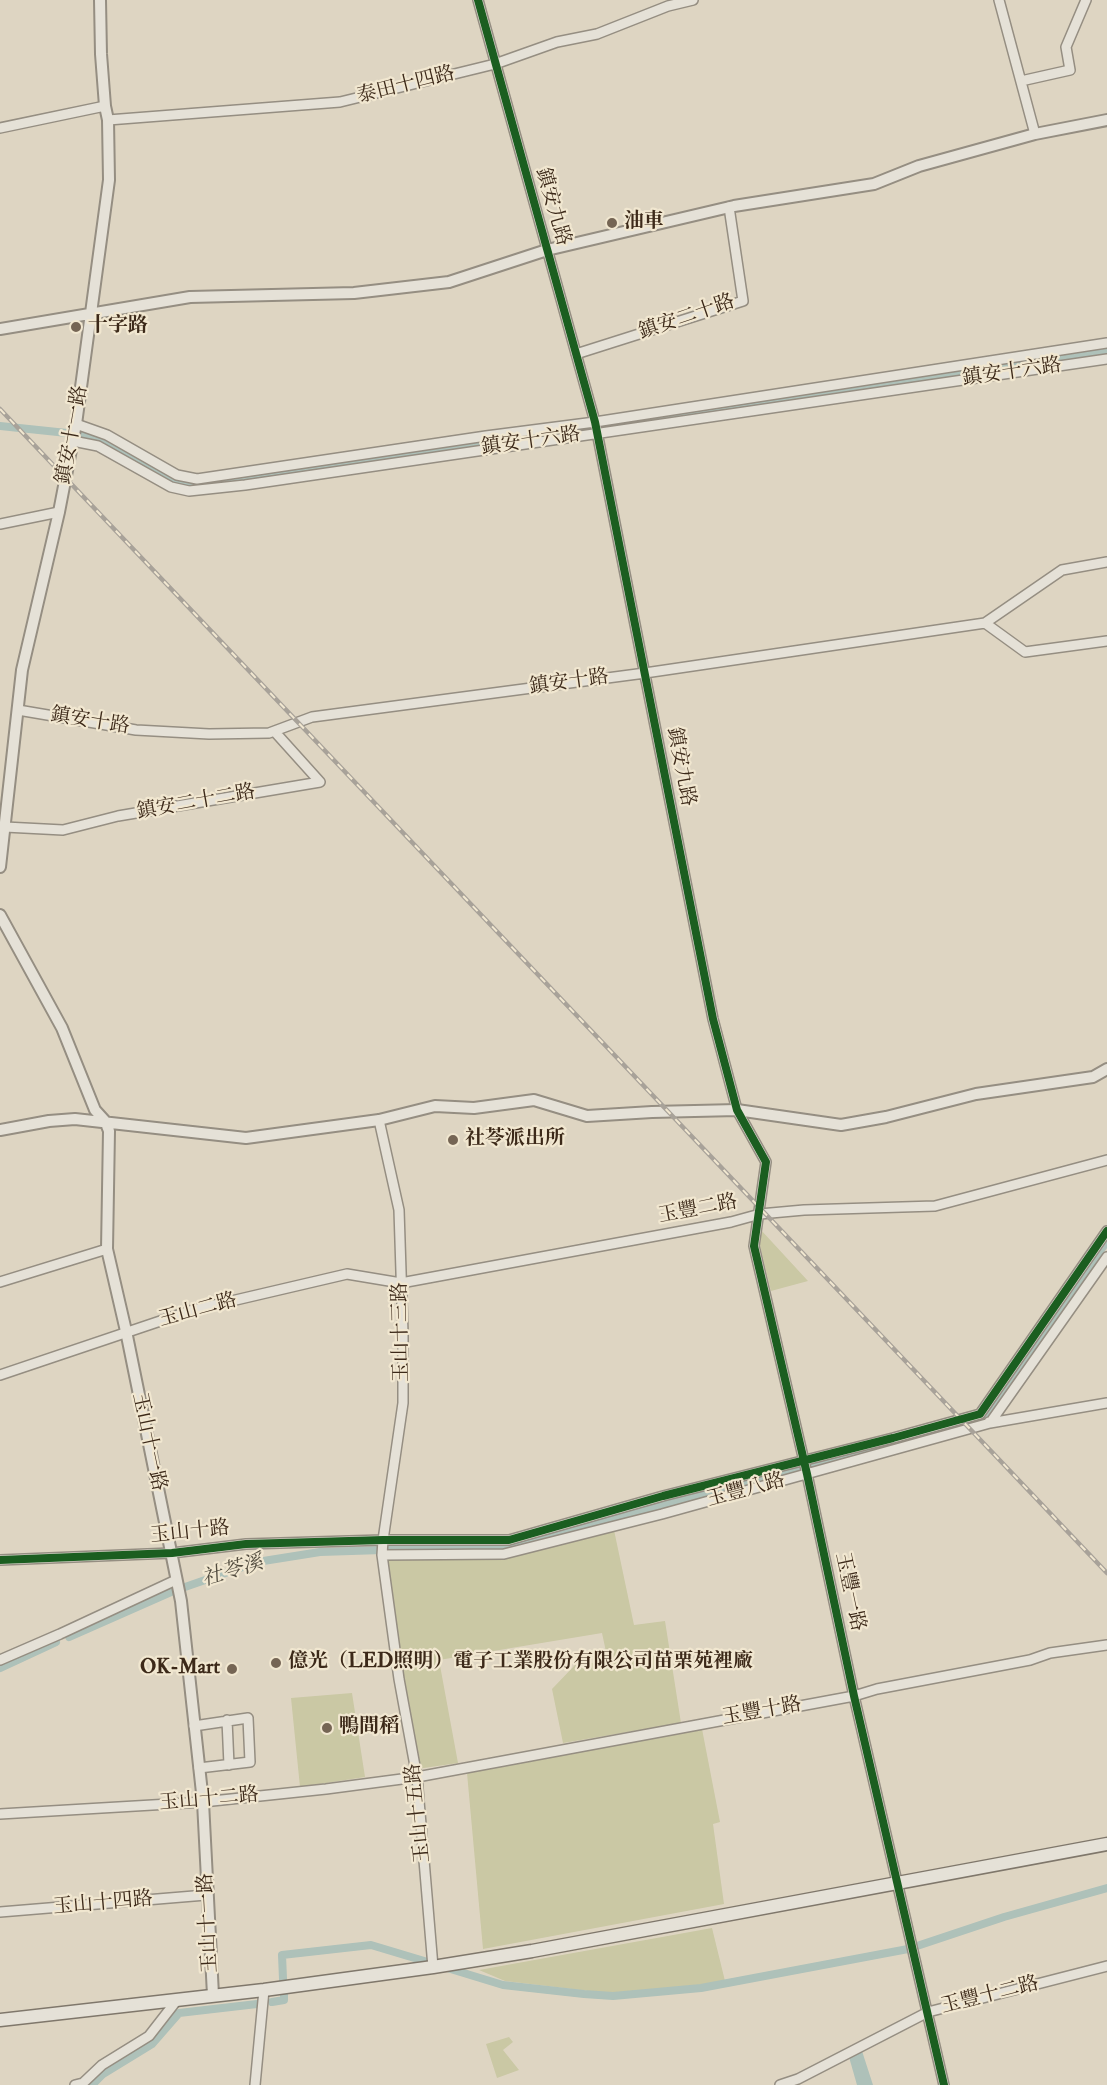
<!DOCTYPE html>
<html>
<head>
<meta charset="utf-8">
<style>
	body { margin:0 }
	canvas { display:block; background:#ded5c2 }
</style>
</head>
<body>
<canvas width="1107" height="2085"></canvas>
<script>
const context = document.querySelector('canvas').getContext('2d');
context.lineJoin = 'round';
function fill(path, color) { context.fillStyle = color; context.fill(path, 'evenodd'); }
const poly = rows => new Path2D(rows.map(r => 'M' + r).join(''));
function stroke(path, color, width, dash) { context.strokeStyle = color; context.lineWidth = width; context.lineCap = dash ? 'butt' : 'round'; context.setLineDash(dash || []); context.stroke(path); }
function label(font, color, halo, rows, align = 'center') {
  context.font = font + ' "IM FELL Double Pica","Noto Serif TC",serif'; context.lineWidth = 4.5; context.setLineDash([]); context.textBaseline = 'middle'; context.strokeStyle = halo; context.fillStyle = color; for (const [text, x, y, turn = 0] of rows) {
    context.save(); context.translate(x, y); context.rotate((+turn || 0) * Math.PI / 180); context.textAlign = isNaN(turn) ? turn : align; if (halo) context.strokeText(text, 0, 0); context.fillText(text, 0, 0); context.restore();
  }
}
fill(poly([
	[761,1230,808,1281,771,1291,760,1245],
	[614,1530,634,1625,665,1621,681,1723,563,1743,552,1689,575,1665,608,1661,602,1633,439,1660,458,1763,417,1769,401,1677,386,1560,505,1558],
	[352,1693,365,1777,300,1787,291,1698],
	[702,1729,720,1822,713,1824,724,1904,483,1949,467,1773],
	[712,1928,725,1981,698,1986,606,1993,505,1981,479,1970],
	[509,2037,513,2042,503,2050,519,2070,497,2078,486,2044]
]), '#cac8a4');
fill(poly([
	[862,2051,873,2085,857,2085,849,2057]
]), '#aec1b9');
stroke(poly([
	[0,426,67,433],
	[81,435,101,439,169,478,182,485,195,486,479,444],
	[493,442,1107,352],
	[973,1423,981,1421,1107,1241],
	[185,1587,257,1562,320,1552,508,1546,941,1432],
	[69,1637,171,1592],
	[0,1668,56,1642],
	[444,1967,503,1985,584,1994,613,1996,701,1988,908,1949,1004,1917,1107,1888],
	[283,1979,282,1955,371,1945,431,1963],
	[272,2002,284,2000,284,1994],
	[92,2085,103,2074,152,2044,179,2013,257,2004]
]), '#aec1b9', 8);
const minor = poly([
	[478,0,595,422,713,1019,737,1110,766,1162,754,1246,807,1474,854,1696,944,2085],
	[999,0,1035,134],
	[1021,81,1070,70,1066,47,1086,0],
	[108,120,340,102,495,64,557,42,597,34,668,6,693,0],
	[0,128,105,106],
	[576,354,743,301,729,207],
	[76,424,107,435,177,475,197,479,486,436,595,422,1107,343],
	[73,441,98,446,171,487,189,491,245,485,1107,359],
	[0,524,59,512],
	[985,623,1025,652,1107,641],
	[18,710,136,730,209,734,269,733,312,717,645,673,985,623,1062,570,1107,562],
	[5,827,63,830,118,816,320,782,275,732],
	[379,1120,399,1210,403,1333,403,1403,383,1540,382,1555,399,1679,417,1777,433,1967],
	[0,1282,107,1249],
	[0,1375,193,1310,347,1274,401,1283,731,1222,760,1214,804,1210,935,1206,1107,1160],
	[989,1422,990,1423,1107,1257],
	[382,1555,504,1554,662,1514,990,1423,1107,1403],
	[0,1560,172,1553,246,1544,383,1540,509,1540,663,1496,893,1438,980,1414,1107,1231],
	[0,1660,60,1634,176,1580],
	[227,1720,229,1765],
	[194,1726,248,1718,250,1762,199,1768],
	[0,1814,203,1802,326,1789,417,1777,854,1696,877,1689,1030,1660,1050,1653,1107,1645],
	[0,1912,206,1895],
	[75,2085,83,2083,102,2065,149,2036,177,2000],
	[255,2085,264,1990],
	[780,2085,798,2079,928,2012,1107,1966]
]);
const tertiary = poly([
	[0,329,190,297,354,293,449,282,547,250,734,206,874,184,919,166,1035,134,1107,120],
	[0,867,22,670,59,512,76,424,109,180,108,120,105,106,101,54,100,0],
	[0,915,62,1028,95,1110,105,1121,109,1131,107,1249,126,1331,181,1601,203,1802,213,1995],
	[0,1130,49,1121,75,1119,246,1138,379,1120,435,1106,474,1108,534,1100,587,1116,652,1112,737,1110,841,1125,886,1117,976,1094,1093,1077,1107,1069]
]);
const secondary = poly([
	[0,2020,264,1990,433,1967,532,1951,1107,1844]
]);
stroke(minor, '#958e82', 12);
stroke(tertiary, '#958e82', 14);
stroke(secondary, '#7f776b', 15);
stroke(minor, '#e5e1d7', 9);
stroke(tertiary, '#e5e1d7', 10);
stroke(secondary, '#e5e1d7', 12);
const rail = poly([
	[0,409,1107,1573]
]);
stroke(rail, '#a8a299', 4.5);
stroke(rail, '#f1e7d0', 2, [7]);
stroke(poly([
	[478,0,595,422,713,1019,737,1110,766,1162,754,1246,807,1474,854,1696,944,2085],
	[0,1560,172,1553,246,1544,383,1540,509,1540,663,1496,893,1438,980,1414,1107,1231]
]), '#1b5e20', 8);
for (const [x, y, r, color] of [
	[612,223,6,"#756554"],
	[76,327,6,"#756554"],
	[453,1140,6,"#756554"],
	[276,1663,6,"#756554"],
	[232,1669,6,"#756554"],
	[327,1728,6,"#756554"]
]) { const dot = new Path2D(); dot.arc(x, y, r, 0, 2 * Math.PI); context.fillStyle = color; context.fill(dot); stroke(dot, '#f1e7d0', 2); }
label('20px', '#3c2919', '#f1e7d0', [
	["泰田十四路",406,86,-14],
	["鎮安九路",552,207,74],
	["鎮安二十路",687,318,-19],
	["鎮安十六路",1012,373,-8],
	["鎮安十一路",73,435,-80],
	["鎮安十六路",531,442,-8],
	["鎮安十路",569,683,-8],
	["鎮安十路",90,722,9],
	["鎮安九路",680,767,79],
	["鎮安二十二路",196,803,-10],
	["玉豐二路",698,1210,-11],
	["玉山二路",198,1311,-15],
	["玉山十三路",402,1332,-91],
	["玉山十一路",148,1442,78],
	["玉豐八路",746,1491,-15],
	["玉山十路",190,1533,-6],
	["玉豐一路",849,1592,78],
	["玉豐十路",762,1712,-10],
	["玉山十二路",209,1800,-5],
	["玉山十五路",419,1813,-96],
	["玉山十四路",103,1904,-5],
	["玉山十一路",209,1923,-93],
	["玉豐十二路",990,1996,-14]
]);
label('bold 20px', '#3c2919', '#f1e7d0', [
	["油車",624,223],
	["十字路",88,327],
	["社苓派出所",465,1140],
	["億光（LED照明）電子工業股份有限公司苗栗苑裡廠",288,1663],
	["OK-Mart",220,1669,"right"],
	["鴨間稻",339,1728]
], 'left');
label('italic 21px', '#534d40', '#f1e7d0', [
	["社苓溪",233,1572,-17]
]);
</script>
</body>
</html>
